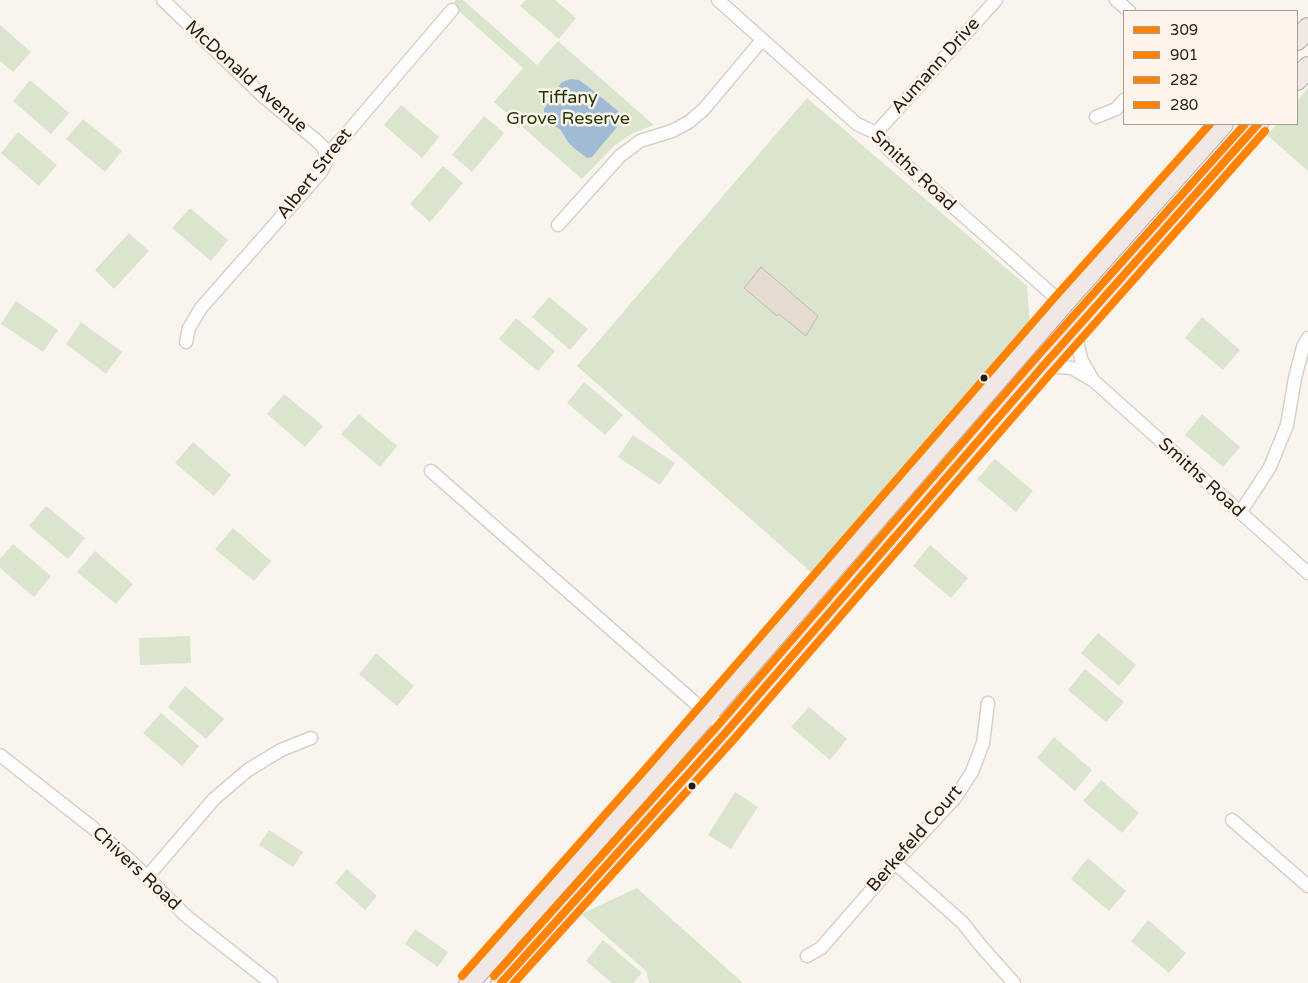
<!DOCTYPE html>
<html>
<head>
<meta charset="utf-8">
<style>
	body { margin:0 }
	#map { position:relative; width:1308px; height:983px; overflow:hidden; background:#faf4ef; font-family:"Varela Round",sans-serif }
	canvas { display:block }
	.legend { position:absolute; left:1123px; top:10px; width:175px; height:115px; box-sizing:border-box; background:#fef4eb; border:1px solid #a79e95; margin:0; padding:6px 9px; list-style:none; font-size:15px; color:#251c14 }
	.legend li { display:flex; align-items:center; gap:10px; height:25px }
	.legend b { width:25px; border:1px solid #a79e95 }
</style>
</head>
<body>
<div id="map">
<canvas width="1308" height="983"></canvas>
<ul class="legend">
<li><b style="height:6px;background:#ff8200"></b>309</li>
<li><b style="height:6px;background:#ff8200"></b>901</li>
<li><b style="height:6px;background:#ff8200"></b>282</li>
<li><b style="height:6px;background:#ff8200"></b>280</li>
</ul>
</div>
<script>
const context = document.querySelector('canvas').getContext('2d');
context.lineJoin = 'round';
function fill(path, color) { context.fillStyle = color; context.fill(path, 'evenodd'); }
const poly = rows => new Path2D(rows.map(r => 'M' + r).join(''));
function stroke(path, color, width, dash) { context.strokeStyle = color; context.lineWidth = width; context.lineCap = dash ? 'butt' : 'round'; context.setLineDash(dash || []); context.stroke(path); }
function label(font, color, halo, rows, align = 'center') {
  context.font = font + ' "Varela Round",sans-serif'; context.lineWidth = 5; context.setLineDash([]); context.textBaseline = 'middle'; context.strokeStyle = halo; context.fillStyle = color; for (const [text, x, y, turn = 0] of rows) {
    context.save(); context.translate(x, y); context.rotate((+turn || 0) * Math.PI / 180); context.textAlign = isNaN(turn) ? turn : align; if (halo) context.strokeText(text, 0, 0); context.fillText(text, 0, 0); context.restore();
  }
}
fill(poly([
	[456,0,463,0,537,65,558,41,654,125,633,133,614,146,582,179,494,102,523,68,452,5],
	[526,0,555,0,576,18,559,39,520,6],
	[0,25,31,52,13,72,0,61],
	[30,80,69,113,51,134,13,101],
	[1308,88,1308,171,1267,135,1277,124,1297,124,1297,101],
	[807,98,1027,286,1030,326,812,573,577,366],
	[401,105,439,137,422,158,384,125],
	[484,116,504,133,472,172,452,155],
	[83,119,122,151,105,172,66,139],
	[18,132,57,165,39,186,1,153],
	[443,166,463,183,430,222,410,204],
	[190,208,228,240,211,261,172,228],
	[129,233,149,251,114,289,95,270],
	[549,297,588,329,570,350,532,317],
	[16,301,58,330,43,352,1,324],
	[1202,317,1240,350,1223,370,1185,338],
	[516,318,555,351,538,371,499,339],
	[81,322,122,352,106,374,66,344],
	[584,382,623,415,605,435,567,403],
	[284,394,323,426,305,447,267,414],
	[359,414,397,446,380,467,341,434],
	[1202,414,1240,447,1223,467,1185,435],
	[633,435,675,463,660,485,618,457],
	[193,442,231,475,214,496,175,463],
	[995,459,1033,491,1016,512,977,479],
	[46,506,85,538,68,559,29,526],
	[233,528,271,561,254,581,215,549],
	[13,544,51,576,34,597,0,568,0,559],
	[930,545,968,578,951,598,913,566],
	[95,551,133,584,116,604,77,572],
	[1098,633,1136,665,1119,686,1081,653],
	[190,636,191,663,140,665,139,638],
	[376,653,414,686,397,706,359,674],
	[1085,669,1124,702,1106,722,1068,690],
	[185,686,224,719,206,739,168,707],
	[809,707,847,739,830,760,791,727],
	[161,713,199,746,182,766,143,733],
	[1054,737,1092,770,1075,791,1037,758],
	[1101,780,1139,813,1122,833,1083,801],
	[735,792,758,807,731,849,708,835],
	[269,830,303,852,293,867,259,845],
	[1088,858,1126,891,1109,911,1071,879],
	[347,869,377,896,365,910,335,883],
	[637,888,743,983,649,983,646,971,581,914],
	[1148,920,1186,953,1169,973,1131,941],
	[415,929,448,952,438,967,405,944],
	[603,940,642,973,633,983,612,983,586,961]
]), '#dbe4cd');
fill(poly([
	[571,79,579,80,586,85,618,111,622,119,621,122,592,157,587,158,574,148,568,142,560,129,547,122,544,117,544,109,554,93,562,82]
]), '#a2bbd5');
const building = poly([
	[761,267,818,316,806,336,779,314,777,316,744,288,761,267]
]);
fill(building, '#e6dbd1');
stroke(building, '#c1bab4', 1);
const minor = poly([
	[163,0,265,98,317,141,323,147,326,155],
	[718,0,857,124,876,133,889,150,1063,304],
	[1116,0,1129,11],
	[1096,117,1116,109,1124,100],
	[876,133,996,0],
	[558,225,620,156,640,141,672,131,689,122,704,109,762,40],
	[1075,331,1081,359,1093,380],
	[186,342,189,328,201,308,321,172,326,162,326,155,341,140,452,10],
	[1043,366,1072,368,1094,381,1308,573],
	[431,471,727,731],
	[1240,513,1270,467,1287,425,1295,378,1303,347,1308,338],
	[0,755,93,828,134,864,186,916,271,983],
	[1232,820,1308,886],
	[895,863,962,922,981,946,1014,983],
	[147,877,214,799,248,770,281,750,311,738],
	[807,956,821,948,895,863,955,798,972,772,983,743,988,703]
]);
const primary = poly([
	[1297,40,1308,28],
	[1297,80,1308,67],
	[469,983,657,772,1063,304,1223,124],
	[501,983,727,731,1043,366,1258,124]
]);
stroke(minor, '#d8d0c9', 15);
stroke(primary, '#b8a9a2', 22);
stroke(minor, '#fefdfd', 12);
stroke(primary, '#efe8e5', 20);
stroke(poly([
	[501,983,727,731,1043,366,1258,124]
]), '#ff8200', 8);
stroke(poly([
	[514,983,735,738,1051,373,1265,131]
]), '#ff8200', 8);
stroke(poly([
	[494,976,719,724,1035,359,1245,124]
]), '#ff8200', 8);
stroke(poly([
	[462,976,649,765,1055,297,1210,124]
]), '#ff8200', 8);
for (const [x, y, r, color] of [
	[984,378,4.5,"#251c14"],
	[692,786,4.5,"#251c14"]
]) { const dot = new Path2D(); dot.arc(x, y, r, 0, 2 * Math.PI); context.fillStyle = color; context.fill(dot); stroke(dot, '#fef4eb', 2); }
label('18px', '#251c14', '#fef4eb', [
	["Aumann Drive",936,66,-48],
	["McDonald Avenue",246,77,42],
	["Smiths Road",913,171,43],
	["Albert Street",315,174,-52],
	["Smiths Road",1201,478,42],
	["Berkefeld Court",915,839,-49],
	["Chivers Road",136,869,43]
]);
label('18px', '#1f3805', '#fef4eb', [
	["Tiffany",568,98],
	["Grove Reserve",568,119]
]);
</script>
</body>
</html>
